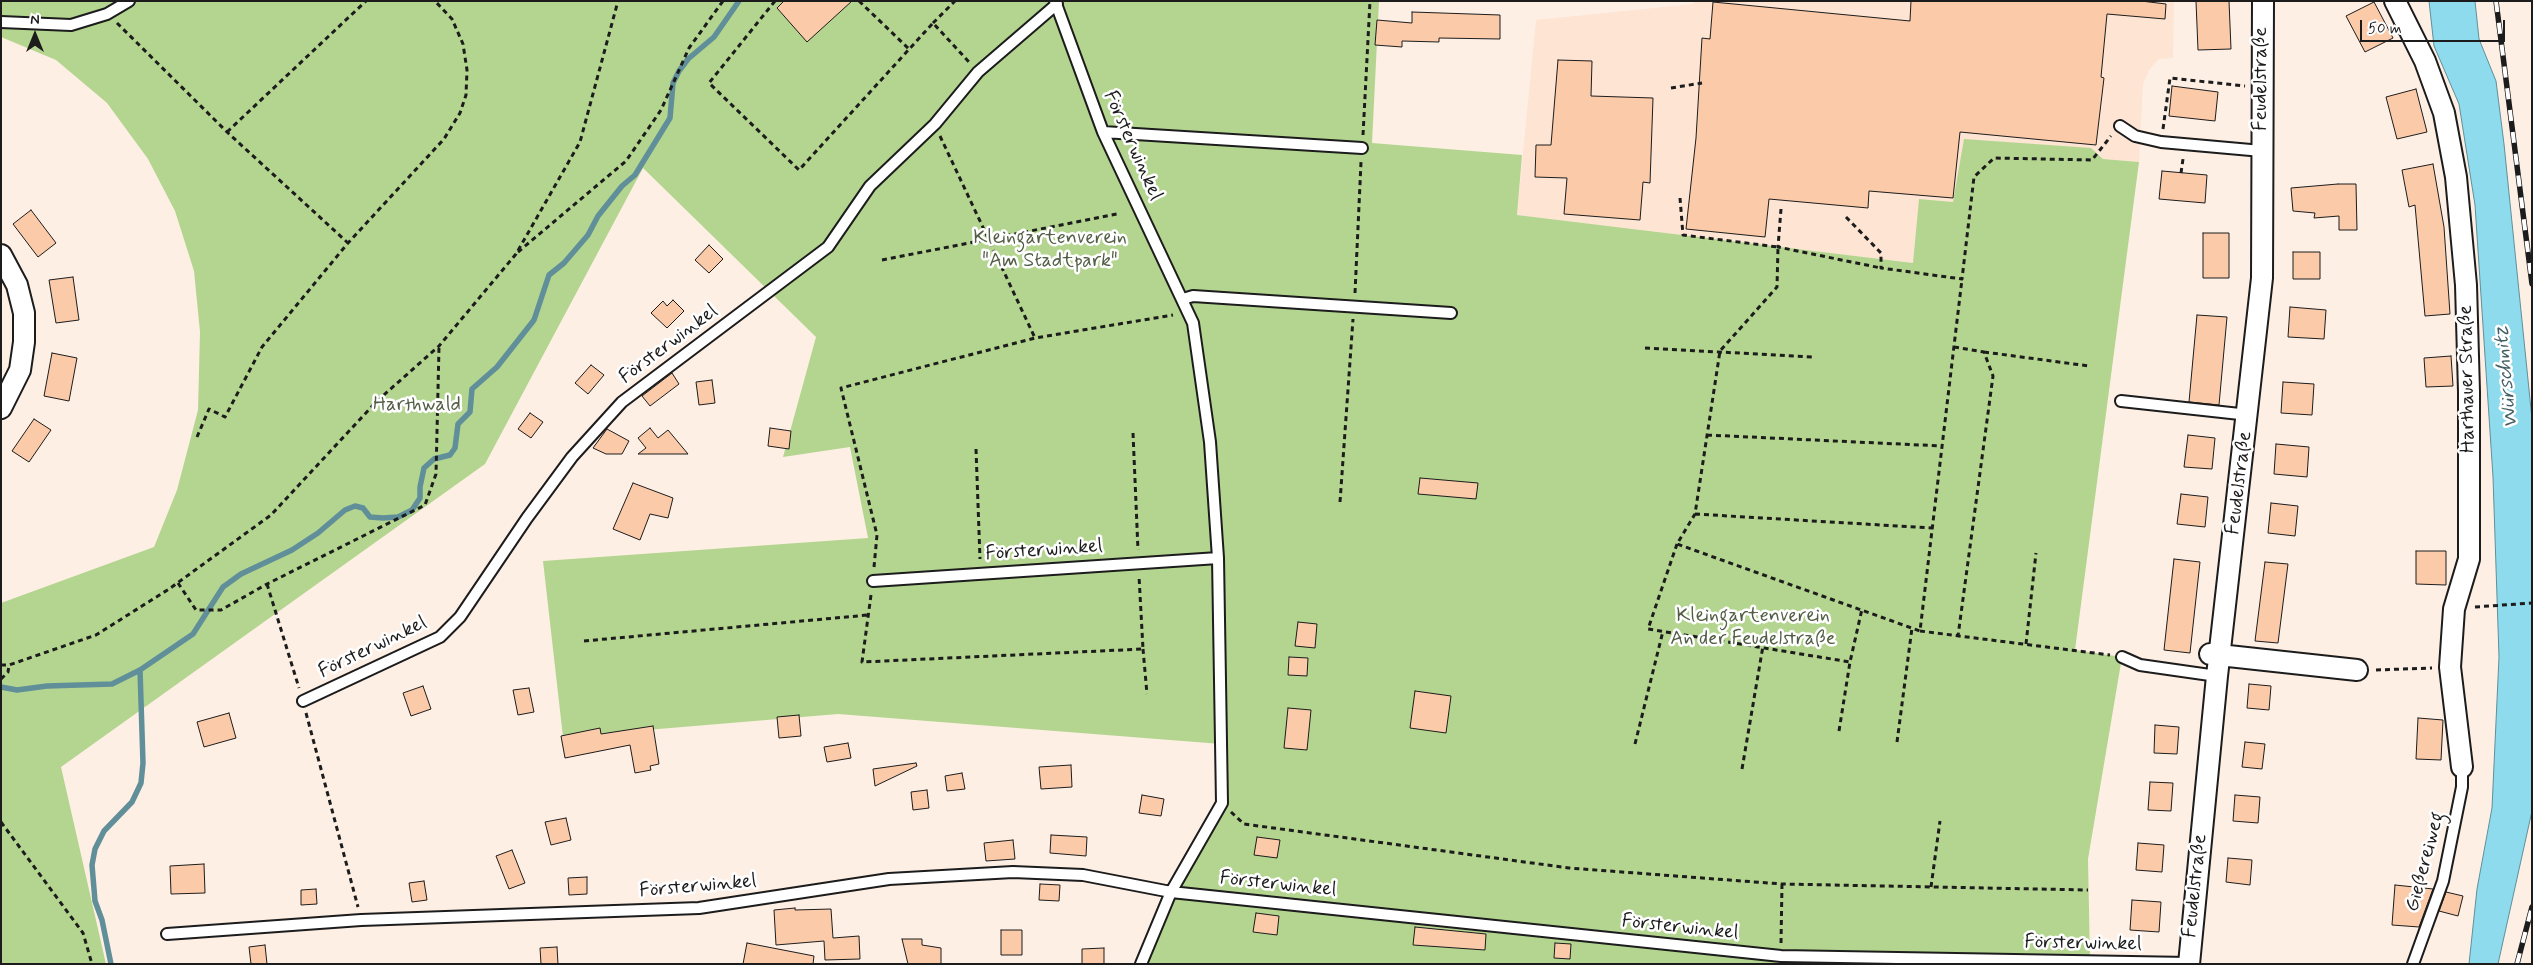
<!DOCTYPE html>
<html>
<head>
<meta charset="utf-8">
<style>
	body { margin:0 }
	#map { position:relative; width:2533px; height:965px; overflow:hidden; background:#feefe5; font-family:Mynerve,sans-serif }
	canvas { display:block }
	.frame { position:absolute; inset:0; border:2px solid #1c1c1c; pointer-events:none }
	.north { position:absolute; left:10px; top:10px; width:50px; height:50px; -webkit-text-stroke:4px #fff; paint-order:stroke; rotate:0deg; font-size:14px; font-weight:700; line-height:20px; text-align:center; color:#1c1c1c }
	.north::after { content:''; display:block; margin:auto; width:18px; height:22px; background:#1c1c1c; clip-path:polygon(50% 0,100% 100%,50% 72%,0 100%) }
	.scale { position:absolute; left:2360px; top:20px; width:145px; height:22px; box-sizing:border-box; border:2px solid #1c1c1c; border-top:0; padding-left:6px; font-size:15px; line-height:18px; white-space:nowrap; color:#1c1c1c; -webkit-text-stroke:4px #fff; paint-order:stroke }
</style>
</head>
<body>
<div id="map">
<canvas width="2533" height="965"></canvas>
<div class="frame"></div>
<div class="north">N</div>
<div class="scale">50 m</div>
</div>
<script>
const context = document.querySelector('canvas').getContext('2d');
context.lineJoin = 'round';
function fill(path, color) { context.fillStyle = color; context.fill(path, 'evenodd'); }
const poly = rows => new Path2D(rows.map(r => 'M' + r).join(''));
function stroke(path, color, width, dash) { context.strokeStyle = color; context.lineWidth = width; context.lineCap = dash ? 'butt' : 'round'; context.setLineDash(dash || []); context.stroke(path); }
function label(font, color, halo, rows, align = 'center') {
  context.font = font + ' Mynerve,sans-serif'; context.lineWidth = 5; context.setLineDash([]); context.textBaseline = 'middle'; context.strokeStyle = halo; context.fillStyle = color; for (const [text, x, y, turn = 0] of rows) {
    context.save(); context.translate(x, y); context.rotate((+turn || 0) * Math.PI / 180); context.textAlign = isNaN(turn) ? turn : align; if (halo) context.strokeText(text, 0, 0); context.fillText(text, 0, 0); context.restore();
  }
}
fill(poly([
	[1694,1,2174,1,2173,58,2159,59,2149,70,2143,84,2139,162,2103,159,2098,153,1953,202,1919,199,1913,263,1517,215,1536,20,1693,4]
]), '#fde4d3');
fill(poly([
	[1,1,1379,1,1372,143,1522,155,1517,215,1913,263,1919,199,1953,202,1964,139,2091,148,2103,159,2139,162,2075,650,2122,657,2088,859,2090,961,2113,964,1141,964,1171,892,1222,803,1221,744,838,714,563,737,543,561,868,538,850,447,783,457,816,337,643,168,485,464,61,767,106,964,1,964,1,603,154,547,177,490,198,410,200,332,194,271,175,211,148,159,107,103,56,60,1,37]
]), '#b4d58f');
const water = poly([
	[2429,1,2475,1,2479,39,2496,81,2504,144,2532,419,2532,811,2498,964,2469,964,2477,889,2492,808,2499,657,2493,477,2475,205,2459,104,2434,46,2429,1]
]);
fill(water, '#8ddbec');
stroke(water, '#608f99', 1);
stroke(poly([
	[1,687,17,690,47,686,112,684,140,670,193,634,223,587,241,574,292,550,318,533,345,510,355,506,363,508,370,517,383,518,398,517,412,510,420,498,420,487,424,468,434,459,450,455,455,448,458,424,470,412,472,389,497,367,534,320,549,275,564,263,588,235,598,216,622,186,635,175,670,118,673,83,679,71,688,59,714,37,739,1],
	[111,964,102,920,95,901,92,865,95,849,104,831,132,802,141,783,143,763,140,670]
]), '#608f99', 5.5);
const building = poly([
	[784,1,852,1,807,42,777,8,784,1],
	[1911,1,2141,1,2166,4,2165,19,2107,14,2101,77,2104,78,2096,145,1960,132,1953,198,1869,191,1868,208,1769,199,1765,237,1686,229,1696,138,1702,38,1710,39,1713,2,1910,21,1911,1],
	[2196,1,2229,1,2231,49,2198,50,2196,1],
	[2374,2,2393,38,2365,52,2346,16,2374,2],
	[1412,12,1500,15,1500,39,1439,38,1439,42,1402,41,1402,47,1375,45,1377,20,1412,23,1412,12],
	[1558,60,1592,61,1591,96,1653,98,1650,183,1643,182,1640,220,1564,214,1567,178,1535,177,1536,145,1551,145,1558,60],
	[2172,86,2218,92,2215,121,2169,116,2172,86],
	[2416,89,2427,132,2397,139,2386,97,2416,89],
	[2433,164,2444,227,2450,314,2425,316,2415,205,2409,207,2402,170,2433,164],
	[2162,171,2207,175,2205,203,2159,199,2162,171],
	[2338,184,2356,184,2357,230,2339,230,2339,216,2314,218,2315,213,2293,211,2291,188,2338,184],
	[31,210,56,243,38,257,13,224,31,210],
	[2203,233,2229,233,2229,278,2203,278,2203,233],
	[709,245,723,259,709,273,695,260,709,245],
	[2293,252,2320,252,2320,279,2293,279,2293,252],
	[73,277,79,320,56,323,49,280,73,277],
	[673,300,684,311,667,328,651,313,663,301,667,306,673,300],
	[2290,307,2326,310,2324,339,2288,337,2290,307],
	[2197,315,2227,317,2219,405,2189,402,2197,315],
	[52,353,77,358,69,401,44,396,52,353],
	[2451,356,2453,386,2426,387,2424,358,2451,356],
	[591,365,604,375,588,394,575,383,591,365],
	[672,373,679,384,650,406,642,396,672,373],
	[712,380,715,403,699,405,696,382,712,380],
	[2283,382,2314,384,2312,415,2281,413,2283,382],
	[530,413,543,422,531,438,518,429,530,413],
	[34,419,51,430,29,462,12,451,34,419],
	[650,428,658,438,668,430,688,454,638,454,646,448,638,438,650,428],
	[770,428,791,431,789,449,768,446,770,428],
	[607,429,629,441,622,454,606,454,593,448,607,429],
	[2188,435,2215,438,2212,469,2184,467,2188,435],
	[2276,444,2309,447,2307,477,2274,474,2276,444],
	[1420,478,1478,483,1476,499,1418,494,1420,478],
	[633,483,673,498,668,518,650,514,640,540,613,529,633,483],
	[2181,494,2208,497,2205,527,2177,524,2181,494],
	[2271,503,2298,506,2295,536,2268,533,2271,503],
	[2416,551,2446,551,2446,585,2416,584,2416,551],
	[2174,559,2200,562,2190,653,2164,650,2174,559],
	[2265,562,2288,564,2278,643,2255,641,2265,562],
	[1298,622,1317,624,1315,648,1295,646,1298,622],
	[1289,657,1308,658,1307,676,1288,675,1289,657],
	[2249,684,2271,686,2269,710,2247,708,2249,684],
	[423,686,431,709,411,716,403,693,423,686],
	[529,688,534,712,518,715,513,690,529,688],
	[1415,691,1451,696,1446,733,1410,728,1415,691],
	[1288,708,1311,710,1307,750,1284,748,1288,708],
	[229,713,236,738,204,747,197,722,229,713],
	[799,715,801,736,779,738,777,717,799,715],
	[2418,718,2443,720,2441,760,2416,759,2418,718],
	[2155,725,2179,727,2177,754,2154,753,2155,725],
	[653,726,659,764,650,766,651,770,635,773,630,745,565,758,561,736,600,728,601,734,653,726],
	[2245,742,2265,744,2262,769,2242,767,2245,742],
	[848,743,851,758,827,762,824,747,848,743],
	[916,763,917,766,875,786,873,769,916,763],
	[1071,765,1072,787,1041,789,1039,767,1071,765],
	[962,773,965,789,947,791,945,776,962,773],
	[2150,782,2173,783,2171,811,2148,810,2150,782],
	[927,790,929,808,913,810,911,792,927,790],
	[1142,795,1164,799,1161,816,1139,813,1142,795],
	[2235,795,2260,797,2258,823,2233,821,2235,795],
	[566,818,571,840,551,845,545,822,566,818],
	[1051,835,1087,837,1086,856,1050,853,1051,835],
	[1257,837,1280,840,1277,858,1254,855,1257,837],
	[1013,840,1015,859,986,861,984,843,1013,840],
	[2138,843,2164,845,2162,872,2136,870,2138,843],
	[512,850,525,883,509,889,496,856,512,850],
	[2228,858,2252,860,2250,885,2226,882,2228,858],
	[204,864,205,893,171,894,170,866,204,864],
	[587,877,587,894,569,895,568,878,587,877],
	[424,881,427,900,412,902,409,883,424,881],
	[1040,884,1060,885,1059,901,1039,900,1040,884],
	[2395,885,2433,889,2419,927,2392,925,2395,885],
	[316,889,317,904,301,905,301,890,316,889],
	[2446,892,2463,896,2458,916,2439,911,2446,892],
	[2132,900,2161,902,2159,932,2130,930,2132,900],
	[795,908,795,910,831,909,833,938,859,936,860,959,825,960,824,941,776,945,774,910,795,908],
	[1256,913,1279,916,1277,935,1253,932,1256,913],
	[1415,927,1486,934,1485,950,1413,945,1415,927],
	[1001,930,1022,930,1022,955,1001,955,1001,930],
	[902,939,922,939,922,945,941,948,941,964,908,964,902,939],
	[747,943,814,956,813,964,743,964,747,943],
	[1555,943,1571,944,1570,959,1554,958,1555,943],
	[265,945,267,964,251,964,249,947,265,945],
	[557,947,558,964,541,964,540,948,557,947],
	[1104,948,1104,964,1082,964,1082,949,1104,948]
]);
fill(building, '#facaa9');
stroke(building, '#1c1c1c', 1);
const service = poly([
	[1055,1,1103,132,1193,323,1210,442,1218,558,1222,803,1171,892,1141,964],
	[1,22,71,25,107,14,129,1],
	[2120,126,2135,136,2161,142,2262,151],
	[1103,132,1362,148],
	[1183,299,1193,296,1451,313],
	[2121,401,2249,415],
	[873,581,1218,558],
	[2122,657,2140,665,2217,676],
	[303,701,440,637,460,617,527,518,572,457,622,402,828,247,870,186,935,124,978,72,1057,4],
	[167,934,361,920,699,908,889,879,1013,872,1083,875,1171,892,1781,956,2189,963],
	[2413,964,2443,881,2462,787,2462,767]
]);
const minor = poly([
	[2395,1,2425,61,2444,113,2456,177,2466,285,2469,392,2469,559,2454,609,2450,667,2462,767],
	[1,255,17,285,24,313,24,342,20,370,1,408],
	[2210,654,2357,670],
	[2189,964,2217,676,2262,278,2263,1]
]);
stroke(service, '#1c1c1c', 14);
stroke(minor, '#1c1c1c', 24);
stroke(poly([
	[775,1,709,83,799,170,933,23,969,62],
	[859,1,910,50],
	[117,23,227,132,348,243],
	[933,23,955,1],
	[1671,88,1702,83],
	[2163,129,2170,78,2245,86],
	[227,132,366,1],
	[1363,135,1370,1],
	[940,136,1035,338],
	[2181,173,2183,159],
	[1680,198,1683,235,1778,247,1777,287,1720,351,1695,514,1677,544,1920,631,1962,279],
	[1781,209,1778,247,1881,268],
	[1846,217,1881,253,1881,268,1962,279,1974,177,1994,158,2092,160,2111,136],
	[518,252,626,161,661,110,689,48,723,1],
	[882,260,1117,214],
	[1355,293,1361,162],
	[1954,347,1984,352,1993,376,1958,636],
	[1645,348,1812,357],
	[1984,352,2089,366],
	[1133,433,1138,550],
	[1707,435,1942,446],
	[197,437,209,409,225,417,262,347,348,243,444,139,460,113,466,95,467,70,463,44,452,19,435,1],
	[976,449,980,559],
	[1340,502,1353,319],
	[1695,514,1932,528],
	[1677,544,1648,629,1850,662],
	[874,567,877,535,841,388,1035,338,1173,315],
	[178,583,196,610,221,610,267,584,425,505,436,474,439,347],
	[267,584,299,688],
	[871,595,862,662,1143,649,1139,576],
	[2475,607,2532,603],
	[1920,631,2110,655],
	[584,641,868,615],
	[2026,644,2036,553],
	[1143,649,1147,694],
	[1,665,9,665,96,635,169,589,271,515,377,401,439,346,516,254,580,142,618,1],
	[2376,670,2432,668],
	[1,679,8,672,9,665],
	[306,713,358,907],
	[1839,731,1850,662,1862,609],
	[1897,742,1912,628],
	[1635,744,1663,631],
	[1742,769,1763,646],
	[1231,812,1244,824,1569,868,1782,884,2088,890],
	[1,822,83,933,92,964],
	[1931,887,1940,821],
	[1781,943,1782,884]
]), '#1c1c1c', 3, [5, 4]);
stroke(service, '#fff', 10);
stroke(minor, '#fff', 20);
const rail = poly([
	[2496,1,2532,284],
	[2517,964,2532,907]
]);
stroke(rail, '#1c1c1c', 5.5);
stroke(rail, '#fff', 4, [11]);
label('20px', '#1c1c1c', '#fff', [
	["Feudelstraße",2262,79,-90],
	["Försterwinkel",1132,146,66],
	["Försterwinkel",669,345,-37],
	["Harthauer Straße",2468,379,-91],
	["Feudelstraße",2240,483,-83],
	["Försterwinkel",1044,551,-4],
	["Försterwinkel",373,648,-26],
	["Gießereiweg",2426,862,-75],
	["Försterwinkel",1278,885,6],
	["Feudelstraße",2196,886,-84],
	["Försterwinkel",698,887,-5],
	["Försterwinkel",1680,928,6],
	["Försterwinkel",2083,944,1]
]);
label('20px', '#515d44', '#fff', [
	["Kleingartenverein",1050,239],
	["\"Am Stadtpark\"",1050,262],
	["Harthwald",417,406],
	["Kleingartenverein",1753,617],
	["An der Feudelstraße",1753,640]
]);
label('italic 21px', '#445f65', '#fff', [
	["Würschnitz",2507,377,-96]
]);
</script>
</body>
</html>
